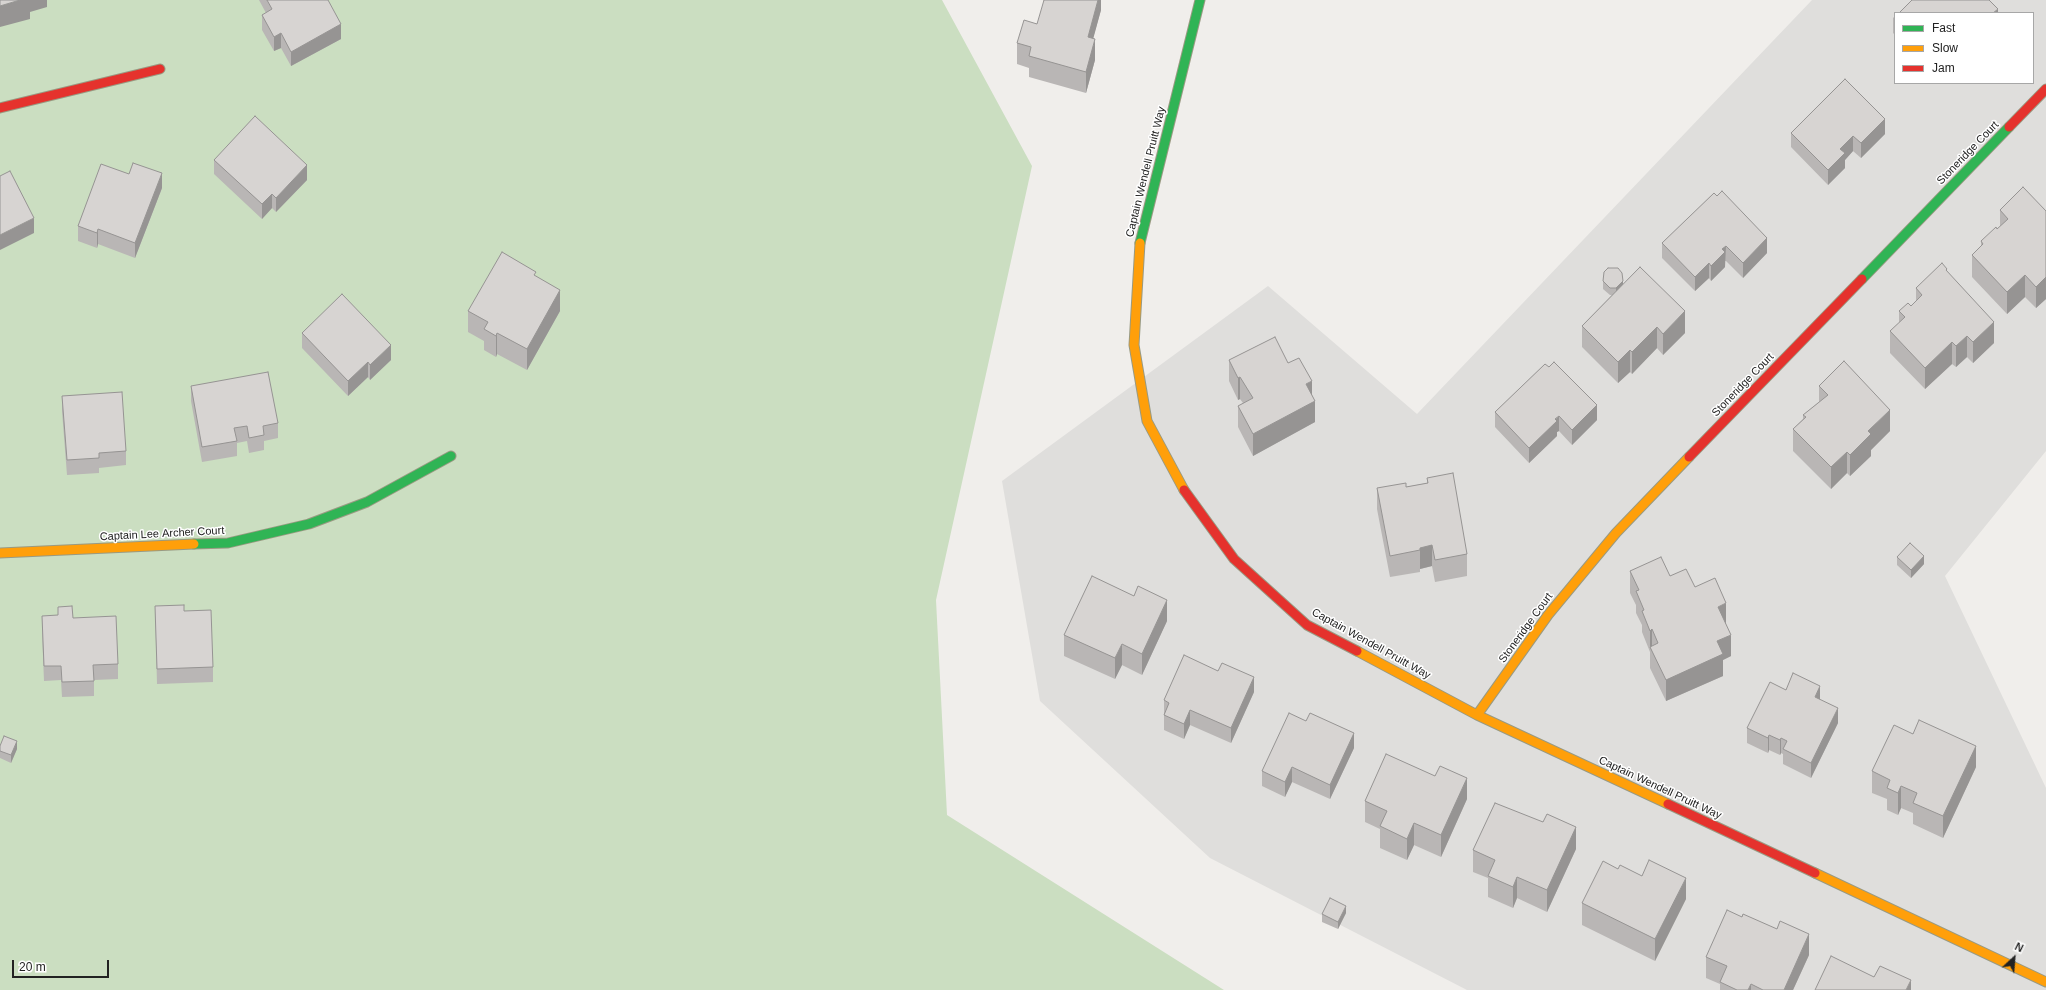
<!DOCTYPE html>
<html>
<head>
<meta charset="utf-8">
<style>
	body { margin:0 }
	#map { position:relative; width:2046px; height:990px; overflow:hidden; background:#f0eeeb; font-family:Helvetica,sans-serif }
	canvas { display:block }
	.legend { position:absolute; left:1894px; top:12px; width:140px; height:72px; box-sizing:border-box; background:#fff; border:1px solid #a7a7a7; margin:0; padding:5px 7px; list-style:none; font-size:12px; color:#222 }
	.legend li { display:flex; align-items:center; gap:8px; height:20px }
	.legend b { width:20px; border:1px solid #a7a7a7 }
	.north { position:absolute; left:1994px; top:938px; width:40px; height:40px; -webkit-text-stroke:3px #fff; paint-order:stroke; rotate:26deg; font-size:11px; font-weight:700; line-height:16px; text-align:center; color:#222 }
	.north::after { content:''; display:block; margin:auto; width:14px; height:18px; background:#222; clip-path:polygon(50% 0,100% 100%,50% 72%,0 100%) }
	.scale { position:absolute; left:12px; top:960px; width:97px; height:18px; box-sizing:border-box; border:2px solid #222; border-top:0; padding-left:5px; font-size:12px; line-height:14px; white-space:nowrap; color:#222; -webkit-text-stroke:3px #fff; paint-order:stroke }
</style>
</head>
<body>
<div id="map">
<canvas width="2046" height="990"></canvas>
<ul class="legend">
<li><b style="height:5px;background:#30b455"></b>Fast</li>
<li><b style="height:5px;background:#ff9f0a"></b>Slow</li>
<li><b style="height:5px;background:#e5322d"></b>Jam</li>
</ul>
<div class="north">N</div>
<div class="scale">20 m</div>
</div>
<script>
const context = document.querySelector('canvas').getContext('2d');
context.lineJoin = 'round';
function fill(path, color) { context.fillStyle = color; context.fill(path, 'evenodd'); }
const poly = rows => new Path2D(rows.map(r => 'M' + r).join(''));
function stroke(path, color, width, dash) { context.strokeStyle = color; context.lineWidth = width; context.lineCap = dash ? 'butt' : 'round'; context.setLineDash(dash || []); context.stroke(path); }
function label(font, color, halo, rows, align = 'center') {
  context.font = font + ' Helvetica,sans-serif'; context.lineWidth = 3; context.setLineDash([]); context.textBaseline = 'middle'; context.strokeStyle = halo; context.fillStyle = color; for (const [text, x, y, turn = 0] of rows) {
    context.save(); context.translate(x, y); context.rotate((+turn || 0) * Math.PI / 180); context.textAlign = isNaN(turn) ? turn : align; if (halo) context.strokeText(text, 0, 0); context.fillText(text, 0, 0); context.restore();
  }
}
fill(poly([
	[1812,0,2046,0,2046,451,1945,576,2046,788,2046,990,1467,990,1210,858,1040,701,1002,481,1268,286,1417,414],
	[1895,13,2033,13,2033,83,1895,83]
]), '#dfdedc');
fill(poly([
	[0,0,942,0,1032,166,936,600,947,815,1224,990,0,990]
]), '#cbdec1');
const fast = poly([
	[1140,243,1200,0],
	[1862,279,2009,127],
	[194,544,228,543,309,524,367,502,451,456]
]);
const slow = poly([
	[1140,243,1134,345,1147,421,1184,490],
	[0,553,194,544],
	[1357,651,1477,715,1668,804],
	[1477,715,1548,615,1616,533,1689,457],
	[1815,873,2046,982]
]);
const jam = poly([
	[0,108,160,69],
	[2009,127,2046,89],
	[1689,457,1862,279],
	[1184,490,1234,559,1307,625,1357,651],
	[1668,804,1815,873]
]);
stroke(fast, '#999a82', 11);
stroke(slow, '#999a82', 11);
stroke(jam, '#999a82', 11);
stroke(fast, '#30b455', 9);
stroke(slow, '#ff9f0a', 9);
stroke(jam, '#e5322d', 9);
fill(poly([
	[259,0,328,0,341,39,291,66,281,48,274,51,262,30,262,15,266,13],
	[1101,0,1101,10,1093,38,1095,60,1086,93,1029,77,1029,68,1017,64,1017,43,1037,24],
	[1895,16,1895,35,1893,33,1893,18],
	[1791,133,1885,134,1861,158,1853,151,1845,160,1845,168,1828,185,1791,147],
	[214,160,307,180,276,212,272,208,262,219,214,174],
	[162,188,135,258,98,244,97,248,78,241,78,226],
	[1714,193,1767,253,1743,278,1726,261,1725,261,1725,267,1711,281,1709,278,1695,291,1662,258,1662,243],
	[2000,210,2046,211,2046,299,2036,308,2025,297,2007,314,1972,277,1972,255,1981,246,1981,241,2000,227],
	[1947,272,1994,343,1973,363,1967,357,1956,367,1952,364,1925,389,1890,353,1890,331,1899,323,1899,311,1911,306,1916,302,1916,288],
	[536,276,560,311,527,370,497,354,496,357,484,350,484,341,468,332,468,311],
	[1603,281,1623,284,1685,333,1663,355,1657,348,1632,374,1630,372,1618,383,1582,347,1582,326,1612,295,1610,295,1603,289],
	[302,333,391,360,370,380,368,377,348,396,302,348],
	[1229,360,1288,363,1312,394,1315,422,1253,456,1238,427,1238,406,1243,403,1240,399,1238,400,1229,381],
	[1545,364,1597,420,1572,445,1559,431,1557,432,1557,436,1529,463,1495,427,1495,412],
	[191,386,278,423,278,438,264,441,264,450,249,453,247,441,237,443,237,456,202,462,191,401],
	[1819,386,1890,431,1871,450,1871,456,1850,476,1847,473,1831,489,1793,451,1793,429,1803,419,1803,415,1819,402],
	[62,396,126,451,126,465,99,468,99,473,67,475,62,411],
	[1427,478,1467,554,1467,576,1435,582,1432,566,1420,569,1420,572,1390,577,1377,509,1377,488,1406,487,1427,483],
	[1897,557,1924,564,1911,578,1897,565],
	[1630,571,1670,576,1695,587,1726,625,1731,656,1723,660,1723,676,1666,701,1650,668,1650,652,1642,632,1642,625,1636,613,1636,605,1630,593],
	[155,606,184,611,213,667,213,682,157,684],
	[42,616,73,618,118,664,118,679,94,680,94,696,62,697,61,680,44,681,42,631],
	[1167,621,1142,675,1122,665,1115,679,1064,656,1064,635],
	[1218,671,1254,692,1231,743,1190,725,1184,739,1164,730,1164,700],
	[1786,690,1820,700,1838,723,1811,778,1783,764,1783,754,1781,753,1780,755,1769,750,1768,753,1747,743,1747,728],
	[1306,721,1354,748,1330,799,1292,782,1285,797,1262,786,1262,771],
	[0,746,17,749,11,763,0,758],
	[1976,767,1943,838,1913,824,1913,813,1901,808,1898,815,1887,810,1887,799,1872,793,1872,771],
	[1467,799,1441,857,1414,845,1407,860,1380,848,1380,829,1365,822,1365,801],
	[1576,849,1547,912,1517,898,1513,908,1488,897,1488,878,1473,872,1473,850],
	[1618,869,1686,899,1655,961,1582,925,1582,903],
	[1346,913,1338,929,1322,922,1322,914],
	[1809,955,1793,990,1720,990,1720,984,1706,978,1706,957]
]), '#b9b6b5');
fill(poly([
	[20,0,47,0,47,7,30,12,30,19,0,27,0,6],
	[1098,0,1101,0,1101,10,1088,58,1088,37],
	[1998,9,1998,13,1993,13],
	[341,24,341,39,291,66,291,52],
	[281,33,281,48,274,51,274,37],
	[1095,39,1095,60,1086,93,1086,72],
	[1885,119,1885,134,1861,158,1861,143],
	[1853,136,1853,151,1845,160,1845,168,1828,185,1828,170,1840,149],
	[307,165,307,180,276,212,276,198],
	[162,173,162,188,135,258,135,243],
	[272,194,272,208,262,219,262,204],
	[34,218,34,233,0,250,0,235],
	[98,229,98,244,97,248,97,233],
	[1767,238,1767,253,1743,278,1743,263],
	[1726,246,1725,267,1711,281,1711,266,1722,249],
	[1709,263,1709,278,1695,291,1695,277],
	[2025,275,2025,297,2007,314,2007,292],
	[2046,277,2046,299,2036,308,2036,287],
	[1623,281,1623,289,1616,296,1616,288],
	[560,290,560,311,527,370,527,349],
	[1685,311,1685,333,1663,355,1663,334],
	[1994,322,1994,343,1973,363,1973,342],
	[1657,327,1657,348,1632,374,1632,352],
	[497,333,497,354,496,357,496,336],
	[1967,336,1967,357,1956,367,1956,346],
	[1952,342,1952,364,1925,389,1925,368],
	[391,345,391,360,370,380,370,365],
	[1630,350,1630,372,1618,383,1618,362],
	[368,362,368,377,348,396,348,381],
	[1240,377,1240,399,1238,400,1238,378],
	[1312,381,1312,403,1306,384],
	[1315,401,1315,422,1253,456,1253,434],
	[1597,405,1597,420,1572,445,1572,430],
	[1890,410,1890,431,1871,450,1871,456,1850,476,1850,455,1868,431],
	[1559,416,1559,431,1557,432,1557,436,1529,463,1529,448],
	[1847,452,1847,473,1831,489,1831,467],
	[1432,545,1432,566,1420,569,1420,548],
	[1924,556,1924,564,1911,578,1911,570],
	[1167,600,1167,621,1142,675,1142,654],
	[1726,603,1726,625,1718,629,1718,607],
	[1652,629,1652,651,1650,647,1650,652,1650,631],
	[1731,635,1731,656,1723,660,1723,676,1666,701,1666,680,1717,641],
	[1122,644,1122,665,1115,679,1115,658],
	[1254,677,1254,692,1231,743,1231,728],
	[1820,686,1820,701,1815,697],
	[1838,708,1838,723,1811,778,1811,763],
	[1190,710,1190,725,1184,739,1184,724],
	[1354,733,1354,748,1330,799,1330,785],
	[1769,735,1769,750,1768,753,1768,738],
	[1781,738,1781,753,1780,755,1780,740],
	[17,741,17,749,11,763,11,755],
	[1976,746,1976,767,1943,838,1943,816],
	[1292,767,1292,782,1285,797,1285,782],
	[1467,778,1467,799,1441,857,1441,835],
	[1901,786,1901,808,1898,815,1898,793],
	[1414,823,1414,845,1407,860,1407,839],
	[1576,827,1576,849,1547,912,1547,890],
	[1517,877,1517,898,1513,908,1513,887],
	[1686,878,1686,899,1655,961,1655,939],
	[1346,906,1346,913,1338,929,1338,922],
	[1809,934,1809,955,1793,990,1784,990],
	[1911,980,1911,990,1906,990],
	[1751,984,1751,990,1748,990]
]), '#969493');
const building = poly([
	[0,0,20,0,0,6,0,0],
	[267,0,328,0,341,24,291,52,281,33,274,37,262,15,272,9,267,0],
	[1044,0,1098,0,1088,37,1095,39,1086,72,1029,56,1031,47,1017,43,1024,20,1037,24,1044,0],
	[1912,0,1989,0,1998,9,1993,13,1899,13,1912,0],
	[1845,79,1885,119,1861,143,1853,136,1840,149,1845,153,1828,170,1791,133,1845,79],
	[255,116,307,165,276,198,272,194,262,204,214,160,255,116],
	[133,163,162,173,135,243,98,229,97,233,78,226,101,164,129,174,133,163],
	[10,171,34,218,0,235,0,176,10,171],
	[2023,187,2046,211,2046,277,2036,287,2025,275,2007,292,1972,255,1983,244,1981,241,1996,227,1997,229,2008,219,2000,210,2023,187],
	[1722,191,1767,238,1743,263,1726,246,1722,249,1725,252,1711,266,1709,263,1695,277,1662,243,1714,193,1717,196,1722,191],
	[502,252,536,272,534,275,560,290,527,349,497,333,496,336,484,329,488,322,468,311,502,252],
	[1942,263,1947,269,1946,270,1994,322,1973,342,1967,336,1956,346,1952,342,1925,368,1890,331,1905,317,1899,311,1908,303,1911,306,1922,295,1916,288,1942,263],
	[1640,267,1685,311,1663,334,1657,327,1632,352,1630,350,1618,362,1582,326,1640,267],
	[1608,268,1618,268,1622,273,1623,281,1616,288,1610,288,1603,281,1604,272,1608,268],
	[342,294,391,345,370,365,368,362,348,381,302,333,342,294],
	[1275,337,1288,363,1299,358,1312,381,1306,384,1315,401,1253,434,1238,406,1253,398,1240,377,1238,378,1229,360,1275,337],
	[1844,361,1890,410,1868,431,1871,434,1850,455,1847,452,1831,467,1793,429,1806,417,1803,415,1828,395,1819,386,1844,361],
	[1554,362,1597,405,1572,430,1559,416,1555,419,1557,421,1529,448,1495,412,1545,364,1549,367,1554,362],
	[268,372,278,423,263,426,264,435,249,438,247,426,234,428,237,441,202,447,191,386,268,372],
	[122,392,126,451,99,453,99,458,67,460,62,396,122,392],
	[1453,473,1467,554,1435,560,1432,545,1420,548,1420,550,1390,556,1377,488,1406,483,1406,487,1428,483,1427,478,1453,473],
	[1910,543,1924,556,1911,570,1897,557,1910,543],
	[1661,557,1670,576,1686,569,1695,587,1715,578,1726,603,1718,607,1731,635,1717,641,1723,654,1666,680,1650,647,1658,643,1652,629,1650,631,1642,611,1644,610,1636,591,1639,590,1630,571,1661,557],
	[1092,576,1134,596,1138,586,1167,600,1142,654,1122,644,1115,658,1064,635,1092,576],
	[184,605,184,611,211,610,213,667,157,669,155,606,184,605],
	[72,606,73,618,116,616,118,664,93,665,94,681,62,682,61,666,44,666,42,616,58,615,58,607,72,606],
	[1184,655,1218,671,1222,663,1254,677,1231,728,1190,710,1184,724,1164,715,1169,703,1164,700,1184,655],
	[1793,673,1820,686,1815,697,1838,708,1811,763,1783,749,1787,741,1781,738,1780,740,1769,735,1768,738,1747,728,1770,682,1786,690,1793,673],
	[1289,713,1306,721,1310,713,1354,733,1330,785,1292,767,1285,782,1262,771,1289,713],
	[1919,720,1976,746,1943,816,1913,803,1917,793,1901,786,1898,793,1887,788,1890,780,1872,771,1894,725,1913,734,1919,720],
	[4,736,17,741,11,755,0,751,0,746,4,736],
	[1386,754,1435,776,1440,766,1467,778,1441,835,1414,823,1407,839,1380,826,1387,811,1365,801,1386,754],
	[1495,803,1543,822,1547,814,1576,827,1547,890,1517,877,1513,887,1488,876,1495,860,1473,850,1495,803],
	[1649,860,1686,878,1655,939,1582,903,1603,861,1618,869,1620,865,1642,876,1649,860],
	[1330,898,1346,906,1338,922,1322,914,1330,898],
	[1727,910,1742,917,1743,914,1777,929,1780,921,1809,934,1784,990,1763,990,1751,984,1748,990,1737,990,1720,982,1727,966,1706,957,1727,910],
	[1831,956,1874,977,1880,966,1911,980,1906,990,1815,990,1831,956]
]);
fill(building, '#d7d4d2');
stroke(building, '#969493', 1);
label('11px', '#222', '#fff', [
	["Stoneridge Court",1968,153,-46],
	["Captain Wendell Pruitt Way",1146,172,-76],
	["Stoneridge Court",1743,385,-46],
	["Captain Lee Archer Court",162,534,-3],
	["Stoneridge Court",1526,628,-54],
	["Captain Wendell Pruitt Way",1371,644,29],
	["Captain Wendell Pruitt Way",1660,788,25]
]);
</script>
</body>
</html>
